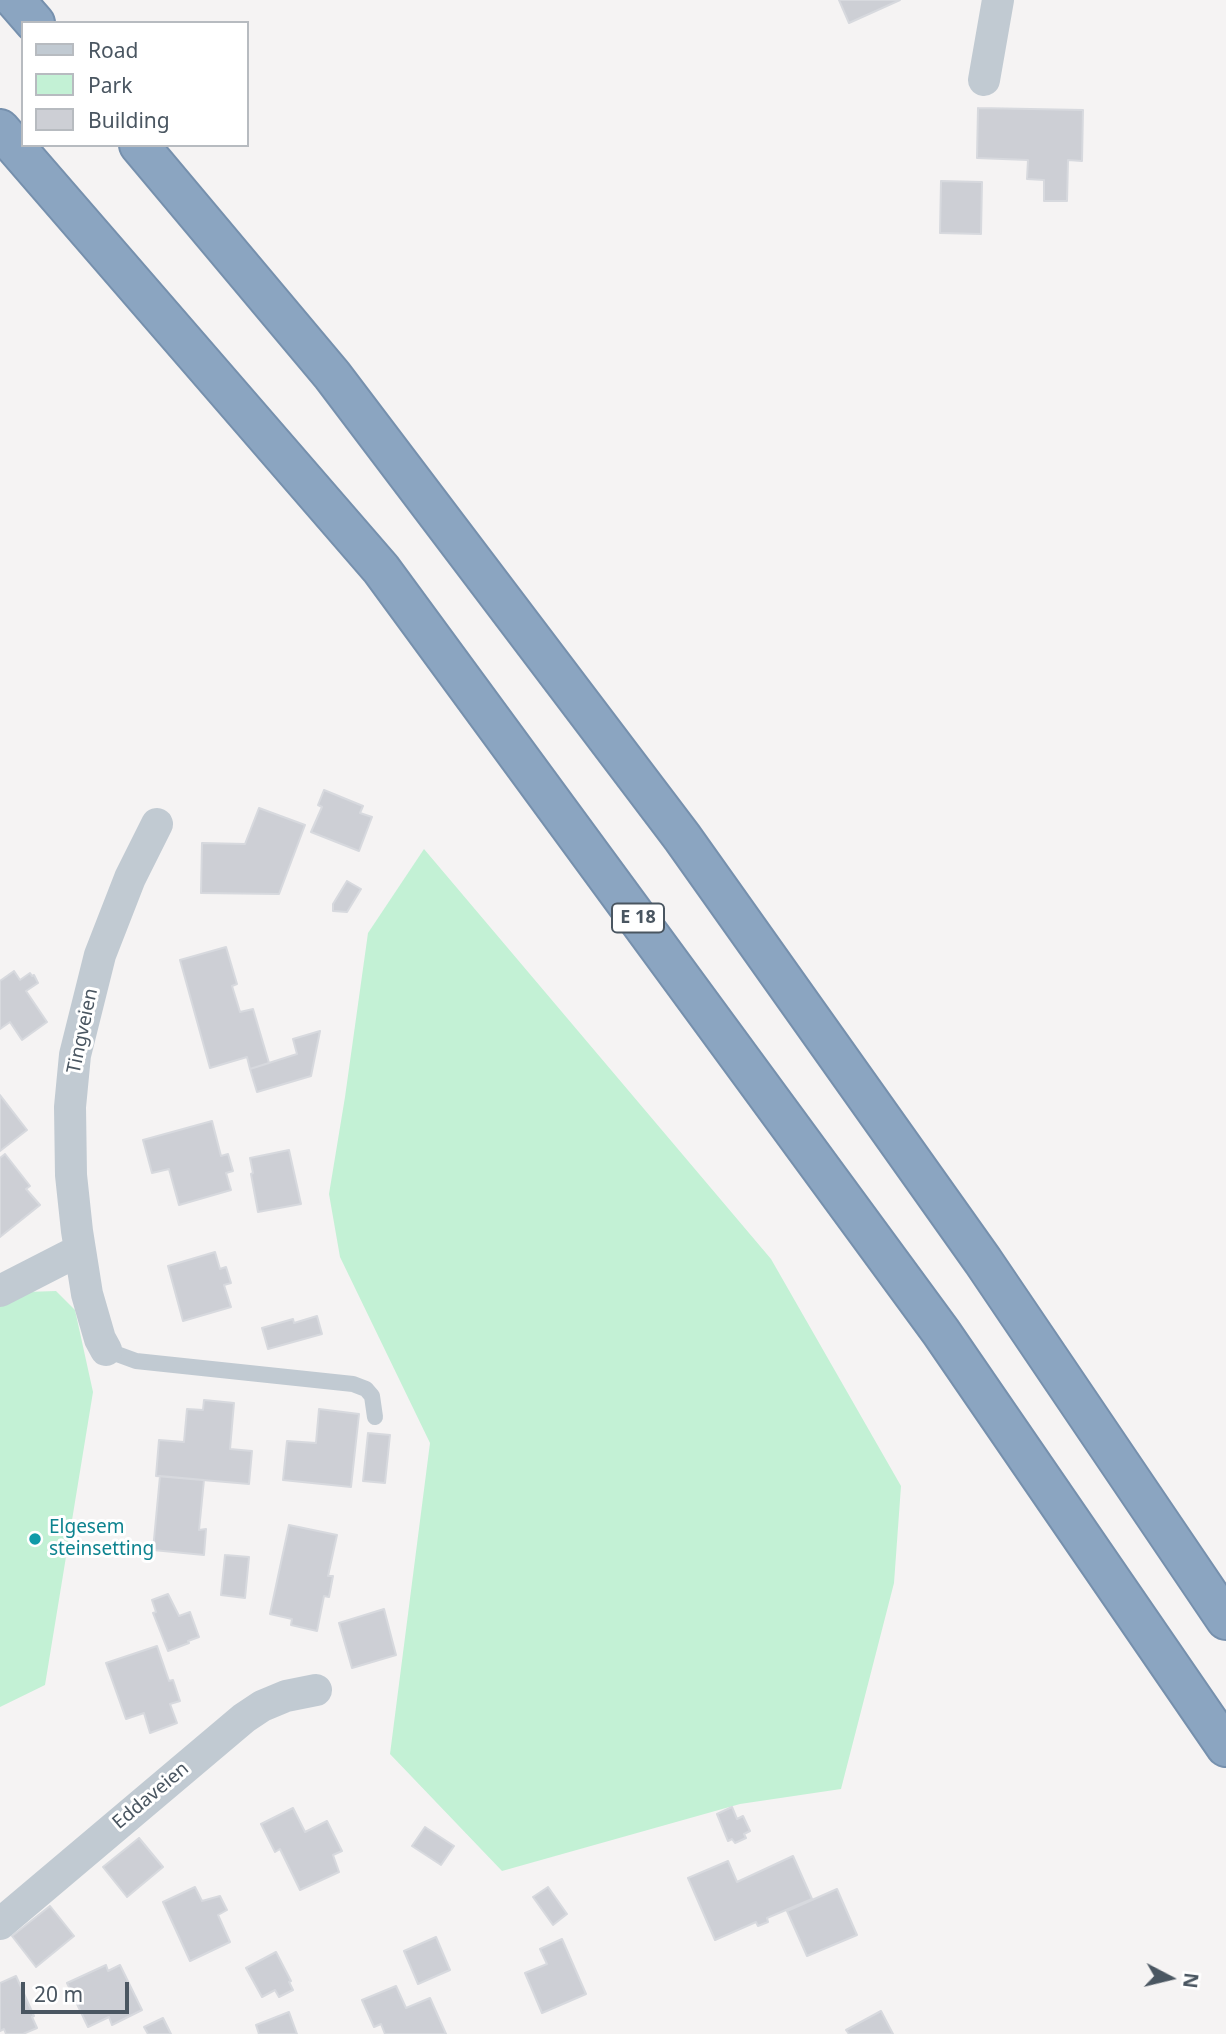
<!DOCTYPE html>
<html>
<head>
<meta charset="utf-8">
<style>
	body { margin:0 }
	#map { position:relative; width:1226px; height:2034px; overflow:hidden; background:#f5f3f3; font-family:"Noto Sans",sans-serif }
	canvas { display:block }
	.legend { position:absolute; left:21px; top:21px; width:228px; height:126px; box-sizing:border-box; background:#fff; border:2px solid #b7bbc0; margin:0; padding:9px 12px; list-style:none; font-size:21px; color:#4a5661 }
	.legend li { display:flex; align-items:center; gap:14px; height:35px }
	.legend b { width:35px; border:2px solid #b7bbc0 }
	.north { position:absolute; left:1135px; top:1943px; width:70px; height:70px; -webkit-text-stroke:5px #fff; paint-order:stroke; rotate:97deg; font-size:19px; font-weight:700; line-height:28px; text-align:center; color:#4a5661 }
	.north::after { content:''; display:block; margin:auto; width:24px; height:32px; background:#4a5661; clip-path:polygon(50% 0,100% 100%,50% 72%,0 100%) }
	.scale { position:absolute; left:21px; top:1982px; width:108px; height:32px; box-sizing:border-box; border:4px solid #4a5661; border-top:0; padding-left:9px; font-size:21px; line-height:24px; white-space:nowrap; color:#4a5661; -webkit-text-stroke:5px #fff; paint-order:stroke }
</style>
</head>
<body>
<div id="map">
<canvas width="1226" height="2034"></canvas>
<ul class="legend">
<li><b style="height:9px;background:#c1cad2"></b>Road</li>
<li><b style="height:19px;background:#c3f1d5"></b>Park</li>
<li><b style="height:19px;background:#cdcfd5"></b>Building</li>
</ul>
<div class="north">N</div>
<div class="scale">20 m</div>
</div>
<script>
const context = document.querySelector('canvas').getContext('2d');
context.lineJoin = 'round';
function fill(path, color) { context.fillStyle = color; context.fill(path, 'evenodd'); }
const poly = rows => new Path2D(rows.map(r => 'M' + r).join(''));
function stroke(path, color, width, dash) { context.strokeStyle = color; context.lineWidth = width; context.lineCap = dash ? 'butt' : 'round'; context.setLineDash(dash || []); context.stroke(path); }
function label(font, color, halo, rows, align = 'center') {
  context.font = font + ' "Noto Sans",sans-serif'; context.lineWidth = 6; context.setLineDash([]); context.textBaseline = 'middle'; context.strokeStyle = halo; context.fillStyle = color; for (const [text, x, y, turn = 0] of rows) {
    context.save(); context.translate(x, y); context.rotate((+turn || 0) * Math.PI / 180); context.textAlign = isNaN(turn) ? turn : align; if (halo) context.strokeText(text, 0, 0); context.fillText(text, 0, 0); context.restore();
  }
}
fill(poly([
	[424,849,771,1259,901,1486,894,1583,841,1789,740,1804,502,1871,390,1754,430,1443,340,1257,329,1194,345,1097,368,933],
	[56,1291,75,1310,93,1392,45,1685,0,1707,0,1305,26,1292]
]), '#c3f1d5');
const building = poly([
	[839,0,900,0,849,23,839,0],
	[978,108,1083,110,1082,161,1068,160,1067,201,1044,201,1044,180,1027,179,1028,160,977,158,978,108],
	[941,181,982,182,981,234,940,233,941,181],
	[324,790,363,806,360,813,372,817,359,851,311,832,322,807,318,805,324,790],
	[259,808,305,825,279,894,201,893,202,843,245,844,259,808],
	[347,881,361,889,347,912,333,911,333,904,347,881],
	[226,947,237,984,232,986,240,1012,253,1009,269,1063,250,1069,247,1057,210,1068,180,960,226,947],
	[14,971,20,980,30,973,32,976,34,975,38,983,26,991,47,1022,22,1040,10,1022,0,1029,0,981,14,971],
	[320,1031,311,1076,257,1092,250,1069,297,1054,293,1039,320,1031],
	[0,1095,27,1130,0,1151,0,1095],
	[212,1121,221,1156,228,1154,233,1171,226,1173,231,1190,179,1205,169,1169,152,1173,143,1140,212,1121],
	[289,1150,301,1204,258,1212,251,1174,253,1173,250,1158,289,1150],
	[5,1154,30,1186,26,1189,40,1205,0,1237,0,1158,5,1154],
	[215,1252,220,1269,226,1267,231,1283,224,1285,231,1307,183,1321,168,1266,215,1252],
	[317,1316,322,1334,268,1349,262,1328,293,1319,294,1323,317,1316],
	[204,1400,234,1403,230,1449,252,1451,249,1484,156,1476,159,1440,184,1442,187,1409,203,1410,204,1400],
	[319,1409,359,1414,351,1487,283,1480,287,1441,316,1443,319,1409],
	[368,1433,390,1435,385,1483,363,1481,368,1433],
	[160,1476,204,1480,199,1530,206,1529,204,1555,153,1550,160,1476],
	[289,1525,337,1535,328,1576,333,1576,329,1597,324,1596,317,1631,291,1625,292,1619,270,1614,289,1525],
	[225,1555,249,1557,245,1598,221,1595,225,1555],
	[168,1594,179,1616,190,1612,199,1637,188,1641,189,1643,168,1651,153,1613,156,1612,152,1600,168,1594],
	[384,1609,396,1655,352,1668,339,1623,384,1609],
	[157,1646,169,1681,173,1680,180,1701,170,1704,177,1723,150,1733,144,1713,126,1719,106,1663,157,1646],
	[732,1807,737,1819,743,1816,750,1831,744,1834,746,1838,735,1843,732,1839,728,1841,717,1814,732,1807],
	[293,1808,305,1832,327,1821,342,1851,333,1855,339,1872,300,1890,280,1849,275,1852,261,1824,293,1808],
	[425,1827,454,1846,441,1865,412,1846,425,1827],
	[139,1838,163,1867,127,1897,103,1867,139,1838],
	[793,1856,812,1899,767,1918,768,1922,758,1926,756,1922,715,1940,688,1878,728,1861,737,1882,793,1856],
	[195,1887,202,1901,220,1896,227,1910,218,1915,230,1942,190,1961,163,1902,195,1887],
	[548,1887,567,1914,553,1925,533,1897,548,1887],
	[837,1889,857,1935,807,1956,787,1911,837,1889],
	[50,1906,74,1936,36,1967,12,1936,50,1906],
	[436,1937,450,1970,418,1984,404,1951,436,1937],
	[562,1939,586,1994,542,2013,525,1973,547,1964,540,1949,562,1939],
	[276,1952,291,1981,289,1982,293,1990,279,1997,275,1990,262,1997,246,1968,276,1952],
	[106,1965,108,1971,120,1965,142,2010,112,2025,109,2017,88,2027,67,1983,106,1965],
	[16,1976,34,2016,32,2017,37,2028,23,2034,6,2034,4,2029,0,2031,0,1983,16,1976],
	[396,1986,406,2008,430,1998,446,2034,385,2034,381,2024,374,2027,362,2000,396,1986],
	[881,2011,893,2034,849,2034,846,2030,881,2011],
	[289,2012,297,2034,259,2034,256,2025,289,2012],
	[163,2018,171,2034,148,2034,144,2027,163,2018]
]);
fill(building, '#cdcfd5');
stroke(building, '#d7d9de', 2);
const highway = poly([
	[15,0,35,23],
	[0,129,381,569,941,1332,1226,1747],
	[139,145,332,375,682,837,983,1261,1226,1620]
]);
stroke(highway, '#7690ad', 42);
stroke(poly([
	[106,1350,136,1361,353,1384,366,1389,372,1396,375,1417]
]), '#c1cad2', 16);
stroke(poly([
	[984,80,998,0],
	[0,1291,80,1250],
	[106,1350,100,1339,87,1294,77,1231,71,1175,70,1107,75,1055,100,955,130,878,157,824],
	[0,1924,244,1718,262,1706,286,1696,316,1690]
]), '#c1cad2', 32);
stroke(highway, '#8ba5c1', 38);
for (const [x, y, r, color] of [
	[35,1539,7,"#0f9aa8"]
]) { const dot = new Path2D(); dot.arc(x, y, r, 0, 2 * Math.PI); context.fillStyle = color; context.fill(dot); stroke(dot, '#fff', 2.5); }
for (const [x, y, w] of [
	[638,918,52]
]) { const box = new Path2D(); box.roundRect(x - w / 2, y - 14.5, w, 29, 5); context.fillStyle = '#fff'; context.fill(box); stroke(box, '#4a5661', 2); }
label('bold 18px', '#4a5661', null, [
	["E 18",638,918]
]);
label('19px', '#4a5661', '#fff', [
	["Tingveien",83,1031,-78],
	["Eddaveien",151,1796,-40]
]);
label('19px', '#0d838f', '#fff', [
	["Elgesem",49,1528],
	["steinsetting",49,1550]
], 'left');
</script>
</body>
</html>
